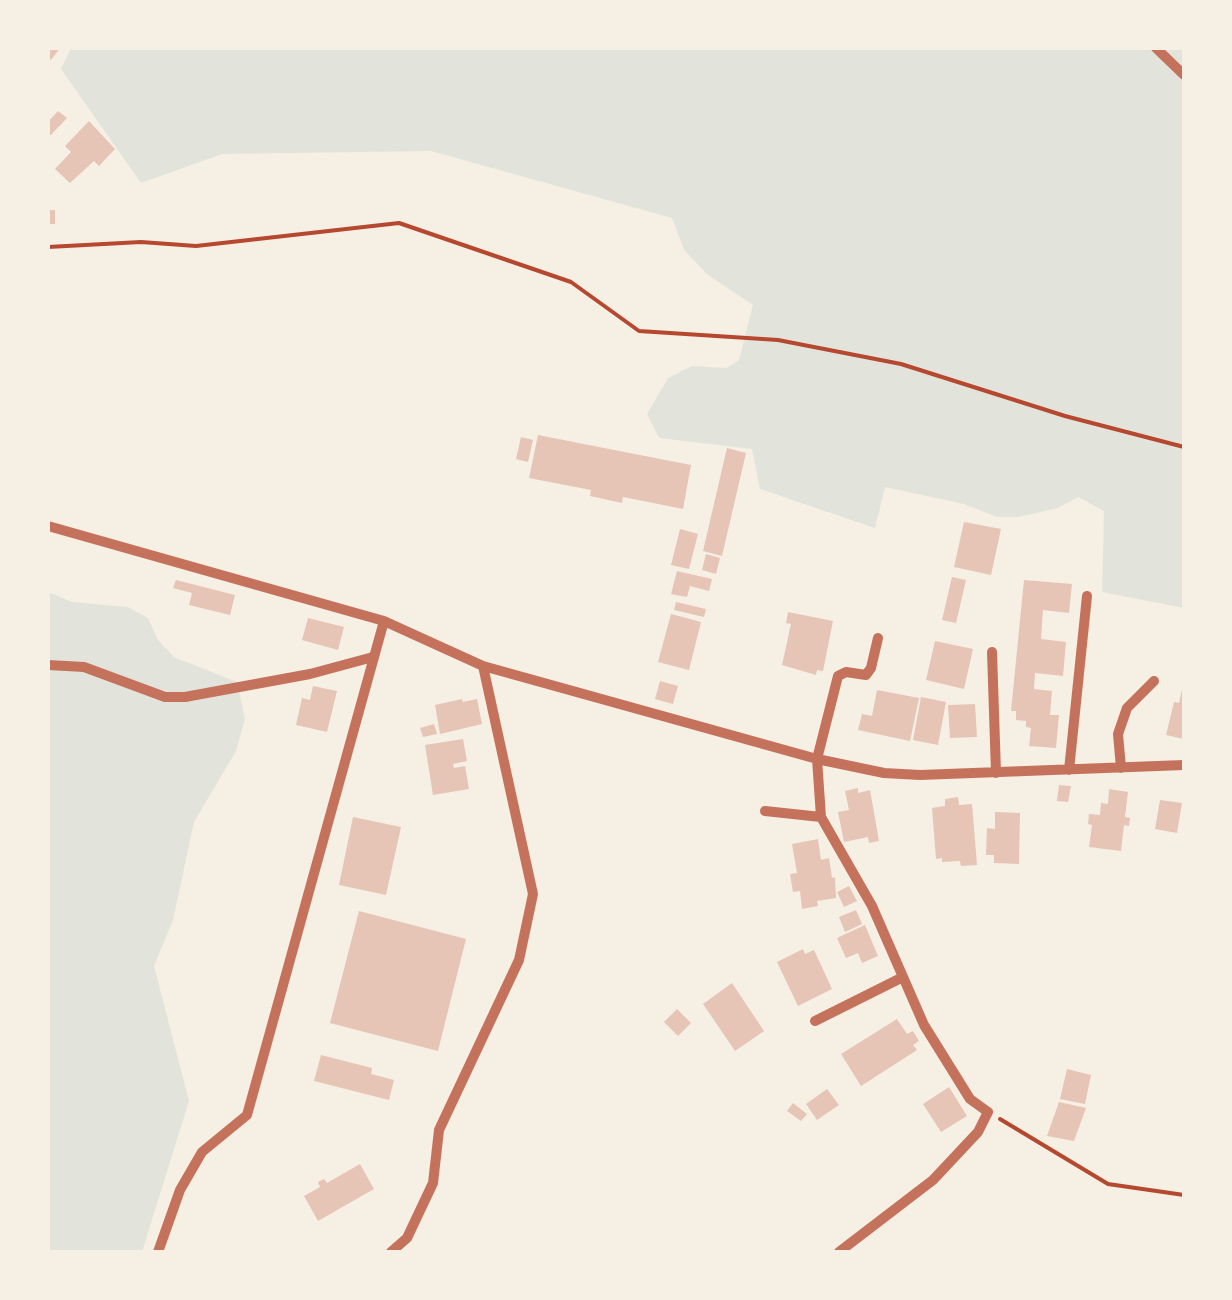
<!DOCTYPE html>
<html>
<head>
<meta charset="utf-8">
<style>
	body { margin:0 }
	#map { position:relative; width:1232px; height:1300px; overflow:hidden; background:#f6efe4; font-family:"Noto Sans",sans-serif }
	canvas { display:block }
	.frame { position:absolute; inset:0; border:50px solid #f6efe4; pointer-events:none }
</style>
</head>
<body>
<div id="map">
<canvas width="1232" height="1300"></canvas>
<div class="frame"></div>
</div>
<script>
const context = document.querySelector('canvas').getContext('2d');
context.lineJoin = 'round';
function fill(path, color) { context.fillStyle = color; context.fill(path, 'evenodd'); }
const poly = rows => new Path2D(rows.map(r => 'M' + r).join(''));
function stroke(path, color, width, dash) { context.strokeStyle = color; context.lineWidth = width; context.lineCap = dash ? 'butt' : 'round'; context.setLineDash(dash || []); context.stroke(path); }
fill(poly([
	[71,48,1184,48,1184,608,1102,592,1104,511,1078,497,1058,508,1018,517,997,517,964,504,885,487,875,528,760,489,752,449,659,438,647,414,668,378,692,366,727,368,739,360,753,305,708,275,684,250,672,218,431,151,222,154,141,183,61,69],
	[48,592,72,602,128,607,148,618,158,640,174,657,237,682,245,719,236,751,194,822,173,920,154,966,189,1101,142,1252,48,1252]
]), '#e2e4dc');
fill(poly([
	[48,48,60,48,51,60,48,58],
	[58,111,67,118,48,138,48,122],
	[89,121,115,149,99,166,94,161,70,183,55,169,71,152,65,146],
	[48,210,55,210,55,224,48,224],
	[538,435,691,465,683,509,623,497,622,503,590,496,591,490,529,478],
	[521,437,533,440,528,462,516,459],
	[727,448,746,453,722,556,703,551],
	[964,522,1001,529,991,575,954,567],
	[680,529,698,534,689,569,671,565],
	[706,554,720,558,716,574,702,570],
	[677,571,712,579,709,591,690,586,687,597,671,594],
	[952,577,966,580,956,623,942,620],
	[176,580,235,595,230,615,189,605,192,593,173,588],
	[1024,580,1072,584,1069,613,1043,610,1041,639,1066,642,1063,676,1035,673,1034,689,1052,691,1050,715,1059,715,1056,748,1029,746,1031,728,1026,727,1026,721,1016,720,1016,711,1011,711],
	[676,602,706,609,704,617,674,610],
	[788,612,833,621,823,671,817,670,816,675,782,665,791,624,786,623],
	[671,614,701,622,689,670,658,662],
	[308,618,344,627,338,650,302,640],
	[935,641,973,649,964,689,926,680],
	[660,681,678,686,673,704,655,699],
	[1183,685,1184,686,1184,739,1166,735,1174,702,1179,703],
	[313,686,337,691,327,732,296,725,302,698,310,700],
	[877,690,919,698,910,741,858,730,862,714,872,716],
	[921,697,946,702,938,745,913,740],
	[462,699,463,702,477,699,482,724,440,734,435,705],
	[975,704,977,737,950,738,948,705],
	[434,724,437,734,423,737,420,728],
	[463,739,467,761,453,764,454,768,465,766,469,789,433,795,425,745],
	[1059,785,1071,786,1068,802,1057,801],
	[858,788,858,793,870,790,879,841,869,843,868,837,844,842,838,812,849,810,845,791],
	[1109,789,1128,792,1125,817,1130,818,1129,826,1124,825,1121,851,1089,847,1092,825,1088,824,1089,814,1100,815,1101,803,1108,804],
	[958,797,959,805,972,804,977,865,961,866,960,861,942,862,942,858,936,859,932,808,945,806,945,799],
	[1160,800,1182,803,1177,833,1155,829],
	[995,812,1020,813,1019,864,994,863,994,855,986,855,987,828,995,829],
	[353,817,401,827,386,895,339,885],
	[818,839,821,860,829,858,832,878,835,877,836,898,817,901,818,906,802,909,800,891,793,892,790,874,797,873,792,844],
	[849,886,857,901,844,907,837,892],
	[856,910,862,924,845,932,839,917],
	[359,911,466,939,438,1051,330,1023],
	[865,925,878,956,862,963,858,953,846,958,837,938],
	[803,949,805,954,814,950,832,989,798,1006,777,962],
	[732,983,764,1031,735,1051,703,1004],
	[677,1009,691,1023,678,1036,664,1022],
	[897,1019,907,1034,913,1031,919,1041,913,1045,917,1050,861,1086,841,1054],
	[321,1055,372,1068,371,1074,394,1080,389,1100,314,1081],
	[1067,1069,1091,1075,1085,1104,1060,1099],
	[949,1087,967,1116,941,1132,923,1104],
	[827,1089,839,1105,817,1120,806,1104],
	[1059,1102,1086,1108,1074,1141,1047,1136],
	[793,1103,807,1114,801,1121,787,1111],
	[360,1164,374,1189,318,1221,304,1196,320,1187,318,1182,324,1179,327,1183]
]), '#e6c5b7');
stroke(poly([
	[48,247,141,242,196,246,399,223,571,282,639,331,778,340,901,364,1065,416,1184,447],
	[1000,1119,1108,1184,1184,1195]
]), '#b5482f', 4);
stroke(poly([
	[1156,48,1184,75],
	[48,526,384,621,483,666,817,759,884,773,920,775,1184,765],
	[992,652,996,773],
	[48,665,84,667,165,697,185,697,310,674,373,657],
	[1121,768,1118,734,1127,708,1154,681],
	[1069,770,1087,596],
	[765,811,821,817],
	[815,1021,903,977],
	[158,1252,180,1190,202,1152,247,1115,384,621],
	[391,1252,407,1238,433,1183,439,1130,519,960,533,894,483,666],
	[839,1252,933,1180,978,1132,988,1112,970,1099,924,1025,872,906,821,817,817,759,838,676,846,672,866,675,871,668,878,638]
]), '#c5725c', 10);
</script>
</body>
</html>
